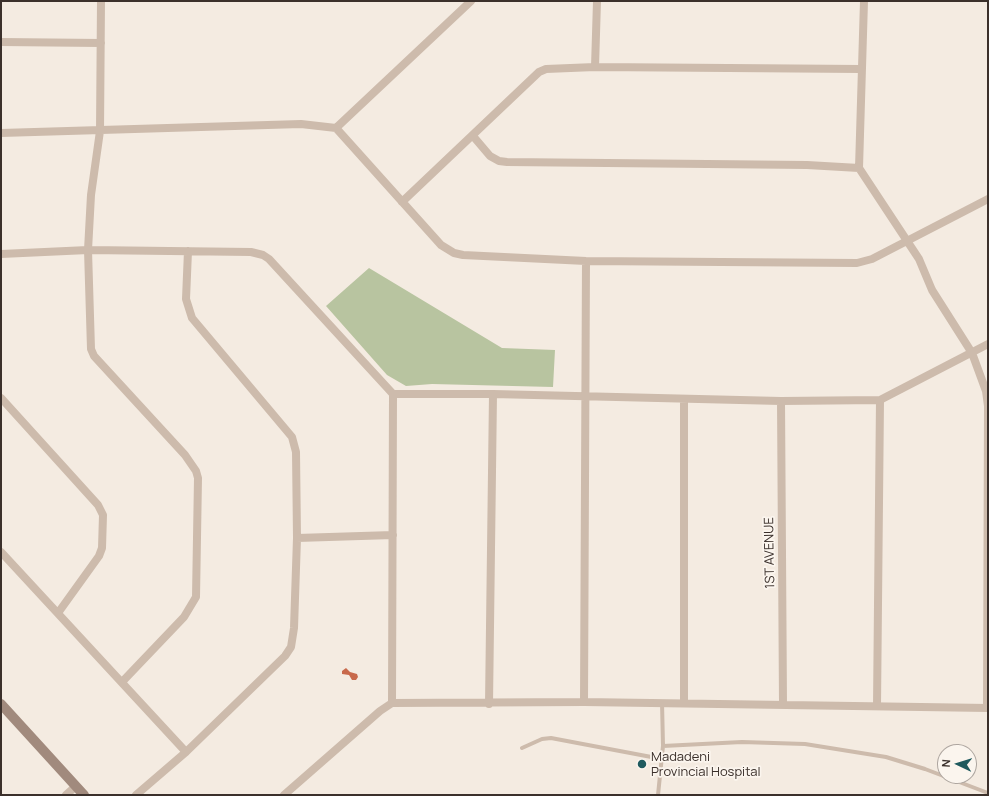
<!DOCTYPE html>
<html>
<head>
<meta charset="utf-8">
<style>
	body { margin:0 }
	#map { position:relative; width:989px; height:796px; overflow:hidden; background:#f4ebe1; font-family:Manrope,sans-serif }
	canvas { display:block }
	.frame { position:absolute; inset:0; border:2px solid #3b302b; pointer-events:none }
	.north { position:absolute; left:937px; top:744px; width:40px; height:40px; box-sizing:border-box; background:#fbf5ee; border:1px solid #aea6a0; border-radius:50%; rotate:274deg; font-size:11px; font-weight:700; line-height:16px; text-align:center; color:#3b302b }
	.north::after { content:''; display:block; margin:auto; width:14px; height:18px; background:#1f5a5e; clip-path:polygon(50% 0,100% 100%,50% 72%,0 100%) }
</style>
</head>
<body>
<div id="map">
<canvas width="989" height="796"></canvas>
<div class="frame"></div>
<div class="north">N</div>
</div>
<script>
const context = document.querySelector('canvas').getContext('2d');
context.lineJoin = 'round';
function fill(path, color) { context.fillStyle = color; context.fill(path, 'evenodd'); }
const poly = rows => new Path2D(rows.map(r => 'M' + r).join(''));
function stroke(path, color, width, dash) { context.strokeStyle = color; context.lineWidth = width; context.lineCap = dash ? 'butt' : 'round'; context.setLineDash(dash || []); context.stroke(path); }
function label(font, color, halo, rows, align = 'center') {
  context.font = font + ' Manrope,sans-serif'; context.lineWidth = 3.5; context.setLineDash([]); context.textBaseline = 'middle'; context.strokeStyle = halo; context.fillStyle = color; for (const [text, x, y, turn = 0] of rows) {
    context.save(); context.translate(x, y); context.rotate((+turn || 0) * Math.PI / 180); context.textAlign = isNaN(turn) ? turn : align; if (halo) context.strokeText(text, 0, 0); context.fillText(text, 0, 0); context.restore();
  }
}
fill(poly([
	[369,268,502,348,555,350,553,387,432,384,406,386,387,375,326,306]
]), '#b8c4a0');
fill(poly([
	[346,668,350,672,357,674,358,677,356,680,352,680,349,675,342,674,342,671]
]), '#c8694b');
stroke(poly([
	[662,702,663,746],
	[522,748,542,739,551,738,662,759],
	[658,795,663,746,742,742,805,744,886,757,925,769,988,793]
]), '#cdbbac', 4);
stroke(poly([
	[101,1,100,131,91,195,88,250,91,349,94,356,185,455,196,471,198,478,196,597,184,617,122,682],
	[1,42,101,43],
	[595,67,597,1],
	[336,128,471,1],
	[1,133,301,124,336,128,441,245,454,253,463,255,586,261,857,263,872,259,988,199],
	[473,136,490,156,499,161,507,162,807,165,859,168,864,1],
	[859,168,919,259,932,290,972,353,986,391,988,406,987,708],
	[402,202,539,72,546,69,595,67,861,69],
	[1,254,88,250,251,252,263,255,269,259,393,394,392,703],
	[393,394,493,394,781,401,880,400,988,344],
	[1,398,98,505,103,515,102,548,99,556,58,613],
	[684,399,684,703],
	[781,401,783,704],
	[297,538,393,535],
	[1,552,186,752],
	[584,702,586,261],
	[489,704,493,394],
	[877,706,880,400],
	[66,795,76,786],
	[136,795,186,752,285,656,291,647,294,628,297,538,296,452,292,437,192,318,186,299,188,251],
	[284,795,380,711,392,703,584,702,988,708]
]), '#cdbbac', 8);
stroke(poly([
	[1,704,84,795]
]), '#a18a7d', 10);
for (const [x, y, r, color] of [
	[642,764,5,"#1f5a5e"]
]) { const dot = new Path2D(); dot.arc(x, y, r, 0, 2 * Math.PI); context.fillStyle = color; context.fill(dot); stroke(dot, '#fbf5ee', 1.5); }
label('13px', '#3b302b', '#fbf5ee', [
	["1ST AVENUE",770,553,-91]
]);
label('13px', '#3b302b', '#fbf5ee', [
	["Madadeni",651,757],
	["Provincial Hospital",651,772]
], 'left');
</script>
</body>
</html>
